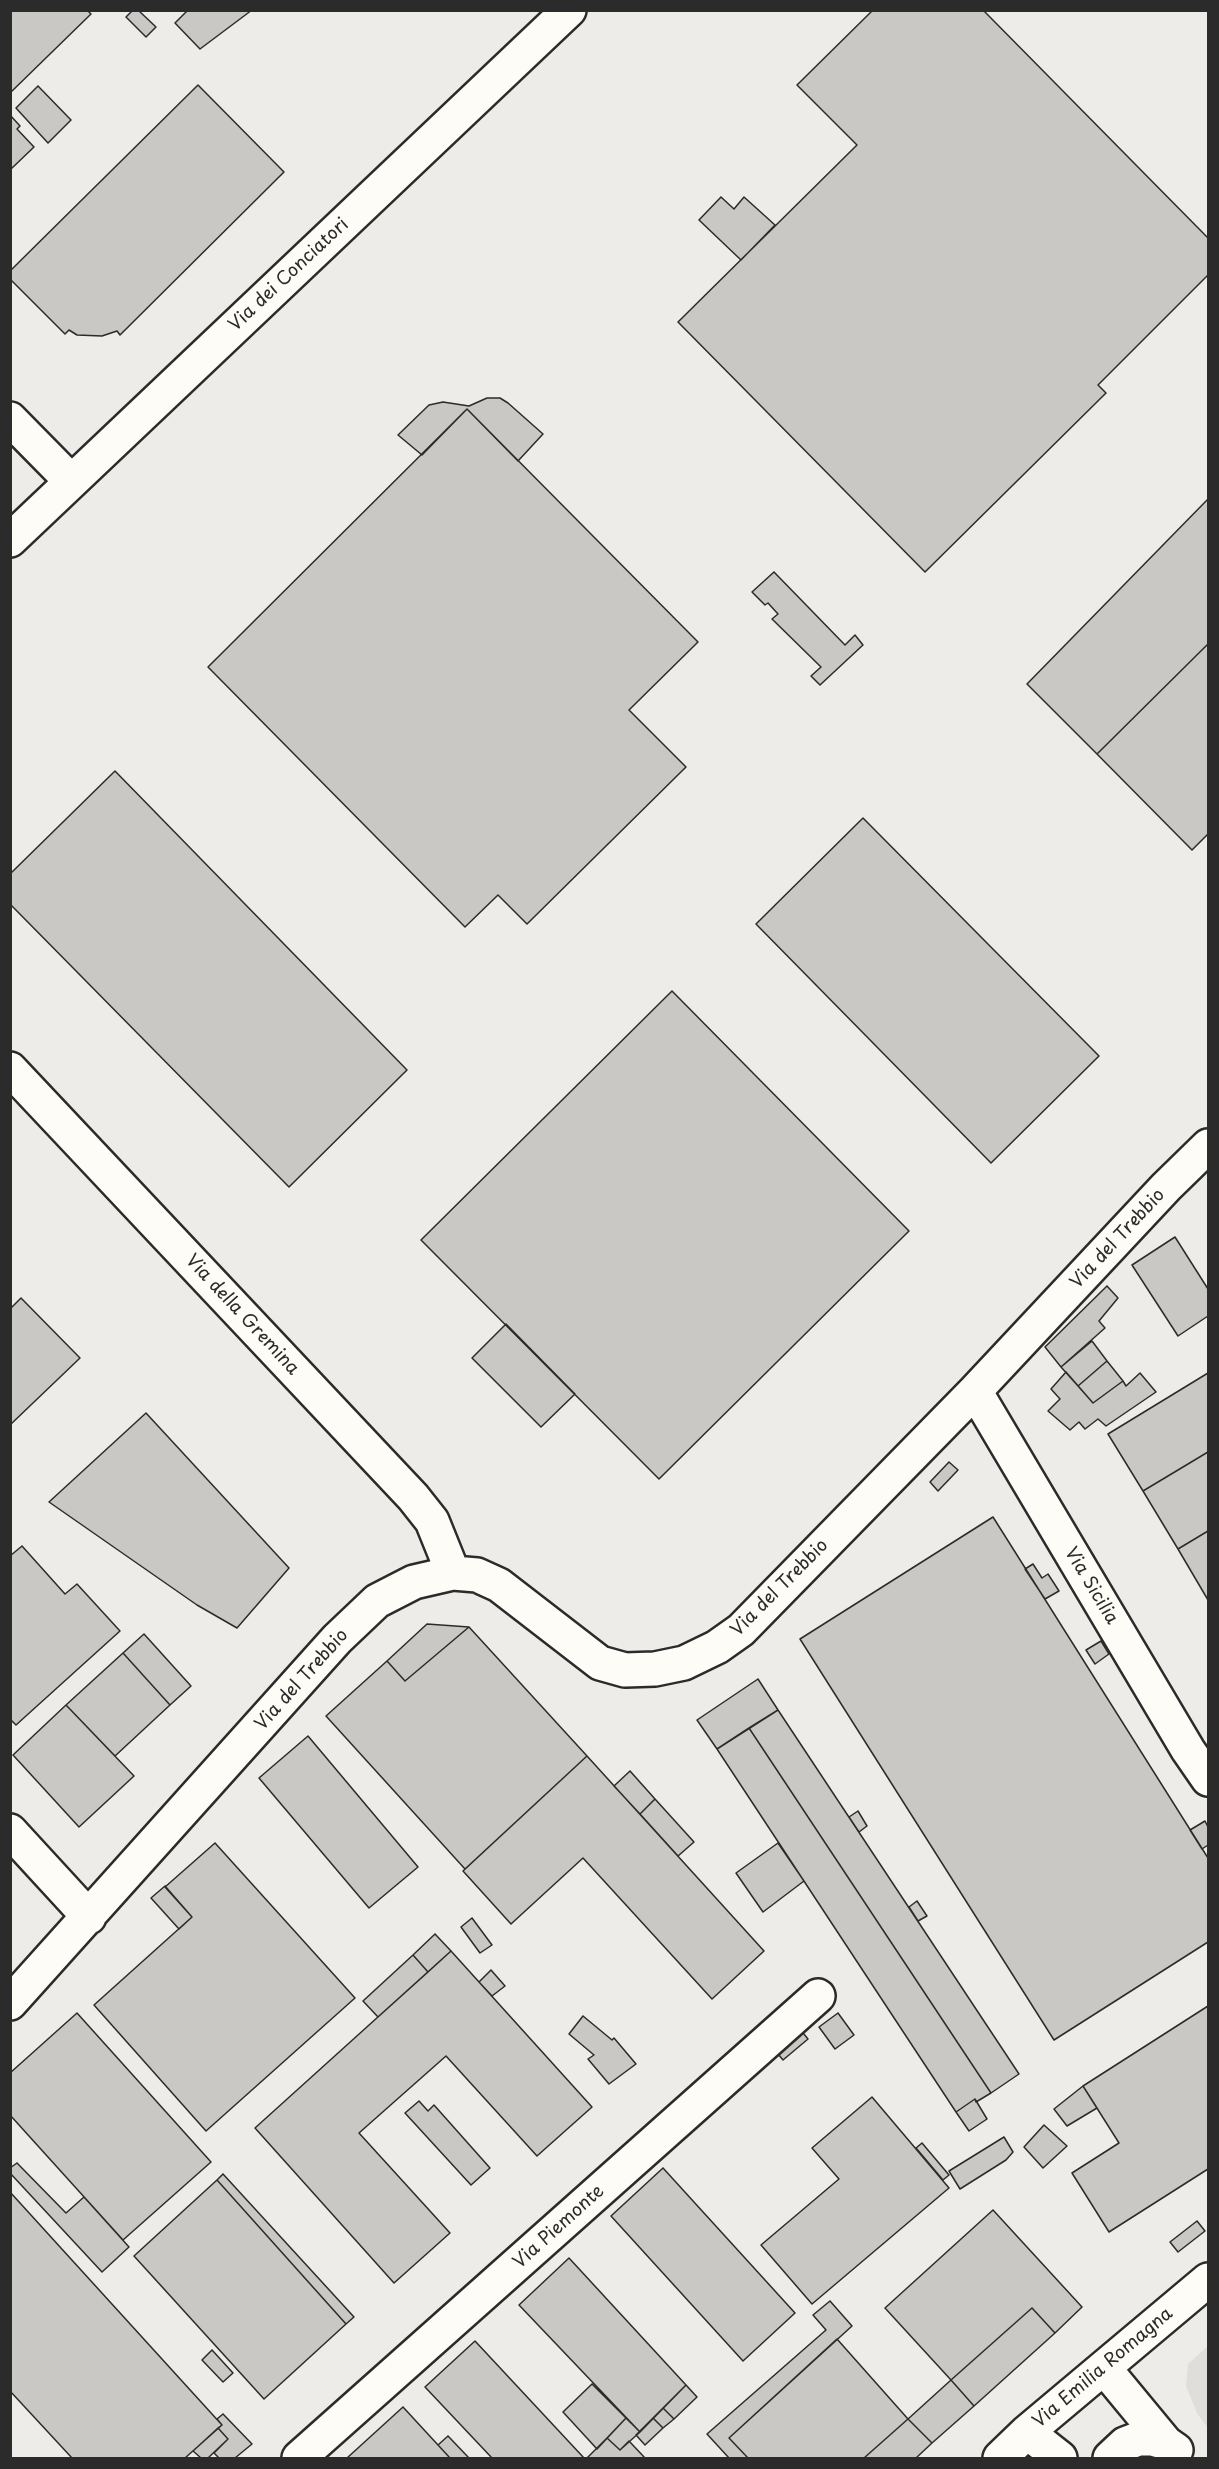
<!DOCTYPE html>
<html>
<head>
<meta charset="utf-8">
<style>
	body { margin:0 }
	#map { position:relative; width:1219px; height:2469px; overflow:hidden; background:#fdfcf7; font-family:"Playpen Sans",sans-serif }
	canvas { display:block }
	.frame { position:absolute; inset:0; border:12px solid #2b2b2b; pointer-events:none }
</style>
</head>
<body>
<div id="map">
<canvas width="1219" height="2469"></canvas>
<div class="frame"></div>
</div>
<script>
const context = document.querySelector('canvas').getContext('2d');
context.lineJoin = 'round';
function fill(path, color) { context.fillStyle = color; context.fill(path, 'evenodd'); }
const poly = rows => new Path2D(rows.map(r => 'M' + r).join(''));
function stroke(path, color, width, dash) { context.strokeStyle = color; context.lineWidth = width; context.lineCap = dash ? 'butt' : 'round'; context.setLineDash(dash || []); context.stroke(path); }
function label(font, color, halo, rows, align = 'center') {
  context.font = font + ' "Playpen Sans",sans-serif'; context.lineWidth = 4.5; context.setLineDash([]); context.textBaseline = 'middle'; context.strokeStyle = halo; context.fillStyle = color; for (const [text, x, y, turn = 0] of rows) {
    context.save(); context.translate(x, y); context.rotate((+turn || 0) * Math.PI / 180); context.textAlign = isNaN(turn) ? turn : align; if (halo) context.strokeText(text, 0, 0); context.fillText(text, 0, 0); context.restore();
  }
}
fill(poly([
	[11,11,1208,11,1208,2458,11,2458]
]), '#edece8');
fill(poly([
	[1208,2346,1208,2428,1197,2413,1186,2386,1188,2364]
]), '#dfdeda');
const building = poly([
	[10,10,87,10,91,14,10,93,10,10],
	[133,10,138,10,156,27,146,37,126,17,133,10],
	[188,10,252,10,200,49,175,23,188,10],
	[873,10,983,10,1208,238,1208,275,1098,385,1106,393,925,572,678,322,857,145,797,85,873,10],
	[198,85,284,172,120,335,117,331,102,336,77,335,69,330,65,334,10,279,10,271,198,85],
	[38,86,71,120,48,143,16,108,38,86],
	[10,115,20,126,17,129,34,147,11,169,10,115],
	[721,197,734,209,744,197,775,225,741,260,699,220,721,197],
	[487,398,500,398,508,403,543,434,518,461,467,409,422,455,398,435,429,405,443,402,469,406,487,398],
	[467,409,698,642,629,710,686,767,527,924,498,895,465,927,208,667,467,409],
	[1208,499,1208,644,1097,754,1027,684,1208,499],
	[774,572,845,645,855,635,863,645,820,685,811,676,821,667,772,619,778,614,768,603,765,605,752,592,774,572],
	[1208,644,1208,834,1192,850,1097,754,1208,644],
	[115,771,407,1070,289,1187,10,904,10,874,115,771],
	[863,818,1099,1056,991,1163,756,924,863,818],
	[672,991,909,1231,659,1479,421,1240,672,991],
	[1175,1237,1208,1289,1208,1316,1178,1336,1132,1265,1175,1237],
	[1107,1286,1118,1298,1099,1321,1105,1328,1061,1367,1045,1347,1107,1286],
	[21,1298,80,1358,10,1425,10,1309,21,1298],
	[506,1324,575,1394,541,1427,472,1358,506,1324],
	[1092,1341,1107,1361,1078,1386,1061,1367,1092,1341],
	[1107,1361,1123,1381,1093,1403,1078,1386,1107,1361],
	[1066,1372,1093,1403,1123,1381,1126,1386,1140,1373,1156,1392,1106,1426,1098,1419,1085,1429,1079,1422,1070,1430,1048,1411,1060,1399,1051,1389,1066,1372],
	[1208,1373,1208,1452,1143,1491,1108,1434,1208,1373],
	[146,1413,289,1568,237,1628,197,1605,49,1502,146,1413],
	[1208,1452,1208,1531,1178,1549,1143,1491,1208,1452],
	[949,1462,958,1470,938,1491,930,1482,949,1462],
	[993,1517,1208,1858,1208,1942,1054,2040,800,1639,993,1517],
	[1208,1531,1208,1600,1178,1549,1208,1531],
	[22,1546,65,1594,77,1584,120,1631,16,1725,10,1719,10,1556,22,1546],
	[1033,1564,1042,1578,1048,1574,1059,1591,1045,1599,1025,1569,1033,1564],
	[427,1624,469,1627,405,1681,387,1661,427,1624],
	[469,1627,587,1756,465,1869,326,1716,387,1661,405,1681,469,1627],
	[144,1634,191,1686,170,1705,123,1653,144,1634],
	[1101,1641,1109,1654,1095,1664,1086,1650,1101,1641],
	[123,1653,170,1705,115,1756,66,1705,123,1653],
	[758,1679,778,1710,717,1749,697,1720,758,1679],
	[66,1705,134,1776,79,1827,13,1755,66,1705],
	[778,1710,1019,2074,991,2093,749,1728,778,1710],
	[749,1728,991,2093,976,2102,975,2099,956,2112,717,1749,749,1728],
	[308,1736,418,1867,369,1908,259,1778,308,1736],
	[587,1756,764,1951,712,1999,583,1858,511,1924,463,1871,587,1756],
	[630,1771,655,1799,640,1814,614,1786,630,1771],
	[655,1799,694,1842,678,1856,640,1814,655,1799],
	[858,1811,867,1826,859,1832,849,1817,858,1811],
	[1205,1821,1208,1827,1208,1845,1202,1849,1190,1830,1205,1821],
	[215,1843,355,1998,206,2131,94,2005,192,1917,165,1887,215,1843],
	[778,1843,804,1881,763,1912,736,1873,778,1843],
	[165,1886,192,1917,179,1929,151,1898,165,1886],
	[917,1901,927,1916,918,1921,909,1907,917,1901],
	[472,1918,492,1945,480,1953,461,1927,472,1918],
	[435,1934,451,1951,428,1972,413,1955,435,1934],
	[451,1951,592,2107,537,2156,446,2056,359,2133,450,2233,394,2283,255,2128,451,1951],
	[413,1955,428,1972,378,2017,363,2001,413,1955],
	[491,1970,505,1986,492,1996,479,1982,491,1970],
	[1208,2006,1208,2169,1109,2232,1072,2173,1119,2143,1083,2086,1208,2006],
	[77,2013,211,2162,123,2240,10,2115,10,2073,77,2013],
	[838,2013,854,2035,835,2049,819,2027,838,2013],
	[583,2016,612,2040,614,2038,636,2064,609,2084,588,2059,594,2055,569,2034,583,2016],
	[799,2028,808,2039,783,2060,774,2049,799,2028],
	[1083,2086,1097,2108,1067,2126,1054,2109,1083,2086],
	[872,2097,949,2188,812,2304,761,2245,839,2179,812,2148,872,2097],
	[975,2099,987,2119,969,2131,956,2112,975,2099],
	[419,2101,428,2111,434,2105,490,2168,471,2185,405,2113,419,2101],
	[1044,2125,1067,2146,1043,2168,1024,2147,1044,2125],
	[1004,2137,1013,2152,1006,2160,960,2189,949,2171,1004,2137],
	[922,2143,949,2175,943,2180,916,2148,922,2143],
	[17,2163,66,2213,84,2197,129,2247,102,2272,10,2173,10,2168,17,2163],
	[663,2168,795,2313,743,2361,611,2216,663,2168],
	[223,2174,354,2317,346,2324,217,2180,223,2174],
	[217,2180,346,2324,264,2399,134,2256,217,2180],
	[10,2192,222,2425,185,2458,72,2458,10,2391,10,2192],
	[993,2210,1082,2307,1055,2333,1032,2308,951,2380,885,2308,993,2210],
	[1197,2221,1205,2231,1178,2252,1170,2242,1197,2221],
	[569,2258,686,2385,640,2432,519,2305,569,2258],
	[830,2301,852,2326,729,2438,748,2458,729,2458,707,2434,826,2330,813,2315,830,2301],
	[1032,2308,1055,2333,974,2406,951,2380,1032,2308],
	[837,2339,908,2419,864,2458,748,2458,729,2438,837,2339],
	[475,2341,584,2458,492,2458,425,2387,475,2341],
	[212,2350,233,2373,223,2382,202,2360,212,2350],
	[951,2380,974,2406,932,2443,908,2419,951,2380],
	[592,2384,626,2418,597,2449,563,2412,592,2384],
	[686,2385,697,2397,674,2419,663,2408,686,2385],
	[403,2407,450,2458,347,2458,403,2407],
	[663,2408,674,2419,663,2428,653,2418,663,2408],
	[223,2414,252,2444,235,2458,219,2458,214,2453,228,2439,218,2428,222,2425,217,2419,223,2414],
	[626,2418,640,2432,620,2450,607,2438,626,2418],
	[653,2418,663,2428,645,2445,636,2435,653,2418],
	[908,2419,932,2443,916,2458,864,2458,908,2419],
	[218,2428,228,2439,208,2458,201,2458,193,2451,218,2428],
	[448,2436,469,2458,450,2458,438,2445,448,2436],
	[607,2438,620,2450,629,2441,645,2458,587,2458,607,2438]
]);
fill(building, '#c9c8c4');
stroke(building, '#2b2b2b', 1.5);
const minor = poly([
	[10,419,71,481],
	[10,540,569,10],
	[10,1069,413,1497,432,1521,453,1573],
	[975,1391,1188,1750,1208,1779],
	[10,1831,89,1917],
	[10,2003,337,1639,377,1601,414,1582,453,1573,477,1575,499,1585,600,1663,625,1670,655,1669,684,1663,717,1647,741,1630,975,1391,1166,1187,1208,1146],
	[1104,2368,1166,2443],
	[1027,2432,1060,2458],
	[299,2458,818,1996],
	[1000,2458,1027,2432,1208,2280],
	[1110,2458,1125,2444,1138,2439,1152,2439,1166,2443,1176,2450]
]);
stroke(minor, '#2b2b2b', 38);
stroke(minor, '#fdfcf7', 33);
label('18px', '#2b2b2b', '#fdfcf7', [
	["Via dei Conciatori",289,275,-43],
	["Via del Trebbio",1118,1239,-47],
	["Via della Gremina",242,1315,47],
	["Via Sicilia",1091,1586,59],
	["Via del Trebbio",780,1588,-45],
	["Via del Trebbio",302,1680,-48],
	["Via Piemonte",559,2227,-42],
	["Via Emilia Romagna",1103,2368,-40]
]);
</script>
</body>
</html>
